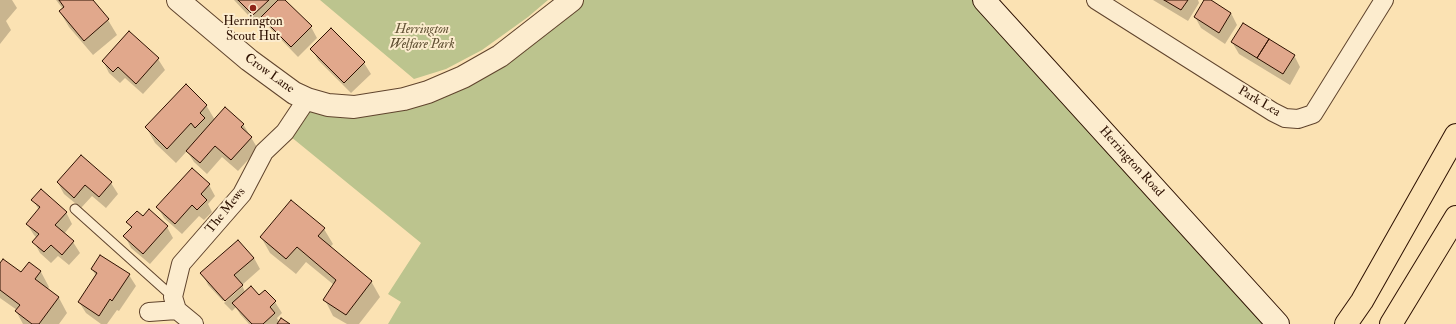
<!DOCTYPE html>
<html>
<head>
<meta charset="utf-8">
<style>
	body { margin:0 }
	canvas { display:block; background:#fbe2b3 }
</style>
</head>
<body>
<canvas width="1456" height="324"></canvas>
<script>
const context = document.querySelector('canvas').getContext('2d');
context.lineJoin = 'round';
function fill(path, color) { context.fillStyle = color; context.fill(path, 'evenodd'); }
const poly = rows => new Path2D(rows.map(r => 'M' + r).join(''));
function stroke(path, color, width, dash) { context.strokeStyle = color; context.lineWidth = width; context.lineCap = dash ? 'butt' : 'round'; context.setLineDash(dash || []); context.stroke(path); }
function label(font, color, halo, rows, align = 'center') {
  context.font = font + ' "IM FELL Double Pica",serif'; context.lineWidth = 4; context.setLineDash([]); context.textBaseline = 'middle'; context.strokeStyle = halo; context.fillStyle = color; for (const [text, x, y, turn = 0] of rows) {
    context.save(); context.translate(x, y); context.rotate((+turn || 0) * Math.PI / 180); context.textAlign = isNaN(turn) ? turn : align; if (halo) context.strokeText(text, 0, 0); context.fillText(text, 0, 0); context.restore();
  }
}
fill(poly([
	[320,0,548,0,528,17,482,50,446,69,414,79],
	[572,0,974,0,1277,324,388,324,401,302,388,294,421,243,285,132,307,99,428,92]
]), '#bcc48e');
fill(poly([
	[0,0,12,0,17,8,6,21,11,30,0,44],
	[56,0,92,0,108,20,117,35,93,55,69,27,60,12,63,9],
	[234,0,284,0,311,27,317,38,298,57,267,25,262,30],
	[1153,0,1198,0,1199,3,1188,21],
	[1205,0,1209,0,1231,13,1237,25,1225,44,1201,28,1195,17],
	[129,32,158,59,165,70,143,94,125,78,120,83,109,73,103,61],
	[1232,42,1294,55,1300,67,1290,85,1239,54],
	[312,49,364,63,371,74,351,93,318,60],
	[206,105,215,120,243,124,258,149,238,171,222,157,207,174,194,162,187,151,176,163,155,143,146,127],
	[58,183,111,183,118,194,106,208,92,196,81,208,64,194],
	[209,185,215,196,208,204,212,212,204,220,199,216,182,234,164,218,158,207],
	[33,200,66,212,72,224,64,234,73,242,80,253,69,265,58,256,51,263,40,253,34,242,37,238,34,235,27,224,39,210],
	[143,217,167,227,173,238,150,264,131,248,125,236,132,229,128,222],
	[324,229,333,244,330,247,371,281,380,297,359,324,347,324,333,316,325,300,334,285,306,262,296,274,270,253,261,237],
	[254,258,260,269,242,285,245,292,275,302,282,313,277,318,279,322,288,324,249,324,240,314,236,307,232,311,224,303,242,287,242,285,223,301,208,285,202,273],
	[29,263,41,272,49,287,47,290,59,298,67,313,59,324,23,324,16,311,17,310,0,298,0,265,22,273],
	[92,269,129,275,136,286,119,311,117,310,107,324,101,324,86,313,79,302,96,276]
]), '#0003');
const building = poly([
	[59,0,93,0,109,19,84,41,59,11,64,7,59,0],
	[238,0,269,0,253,15,238,0],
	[278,0,285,0,312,26,291,47,261,17,278,0],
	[1164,0,1188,0,1181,10,1164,0],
	[1204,0,1211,0,1231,13,1219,33,1194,17,1204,0],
	[1243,23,1269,39,1257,58,1231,42,1243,23],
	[331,28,365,62,344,83,310,49,331,28],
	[129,31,159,58,136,84,118,67,113,72,102,61,129,31],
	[1269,39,1295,55,1283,74,1257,58,1269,39],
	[186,84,207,105,200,113,205,118,195,128,191,123,167,149,145,127,186,84],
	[225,107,244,124,241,127,252,137,231,160,215,146,200,163,186,151,225,107],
	[81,155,112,182,99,197,85,185,74,198,57,182,81,155],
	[192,168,210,184,201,194,207,200,197,210,192,205,175,224,156,207,192,168],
	[41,189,67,212,55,225,74,241,62,255,51,245,44,252,32,242,39,234,26,224,40,207,31,200,41,189],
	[291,200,325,228,318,236,372,281,346,315,323,300,336,280,297,247,286,259,260,237,291,200],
	[149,209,168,226,143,254,123,236,132,227,126,222,137,211,143,216,149,209],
	[238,240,254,258,234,275,243,285,225,301,200,273,238,240],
	[100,255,130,274,112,301,110,299,99,316,78,302,97,273,91,269,100,255],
	[3,259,21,272,29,262,41,271,35,279,59,297,39,324,32,324,15,311,20,305,0,290,0,263,3,259],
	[251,286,259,295,265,290,276,301,270,307,275,313,263,324,252,324,232,303,251,286],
	[281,318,290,324,277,324,281,318]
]);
fill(building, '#e1a88c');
stroke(building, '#2d1000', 1);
const service = poly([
	[75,209,173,297]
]);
const minor = poly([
	[1096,0,1273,112,1285,118,1298,119,1313,114,1384,0],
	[149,312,177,310],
	[194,324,177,310,173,297,181,264,242,194,264,152,285,132,307,99]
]);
const tertiary = poly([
	[178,0,249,60,294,93,307,99,328,105,354,107,404,99,428,92,463,77,500,56,572,0]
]);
const secondary = poly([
	[984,0,1278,324]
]);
const trunk = poly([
	[1346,324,1362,301,1456,135],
	[1391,324,1456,217]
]);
stroke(service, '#60442d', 11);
stroke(minor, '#60442d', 20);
stroke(tertiary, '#60442d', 24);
stroke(secondary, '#2d1000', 24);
stroke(trunk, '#2d1000', 24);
stroke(service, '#fcecce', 9);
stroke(minor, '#fcecce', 18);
stroke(tertiary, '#fcecce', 22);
stroke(secondary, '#fcecce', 22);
stroke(trunk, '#fbe2b3', 22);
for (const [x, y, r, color] of [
	[253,8,4,"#8f2418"]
]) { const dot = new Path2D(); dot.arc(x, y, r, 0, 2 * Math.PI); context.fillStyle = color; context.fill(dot); stroke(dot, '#fcecce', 1.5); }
label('13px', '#2d1000', '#fcecce', [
	["Herrington",253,22],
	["Scout Hut",253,37]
]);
label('italic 13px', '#5f4f32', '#fcecce', [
	["Herrington",422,30],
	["Welfare Park",422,45]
]);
label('13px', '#2d1000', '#fcecce', [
	["Crow Lane",269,74,36],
	["Park Lea",1259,102,31],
	["Herrington Road",1131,162,48],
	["The Mews",226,211,-51]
]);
</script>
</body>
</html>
